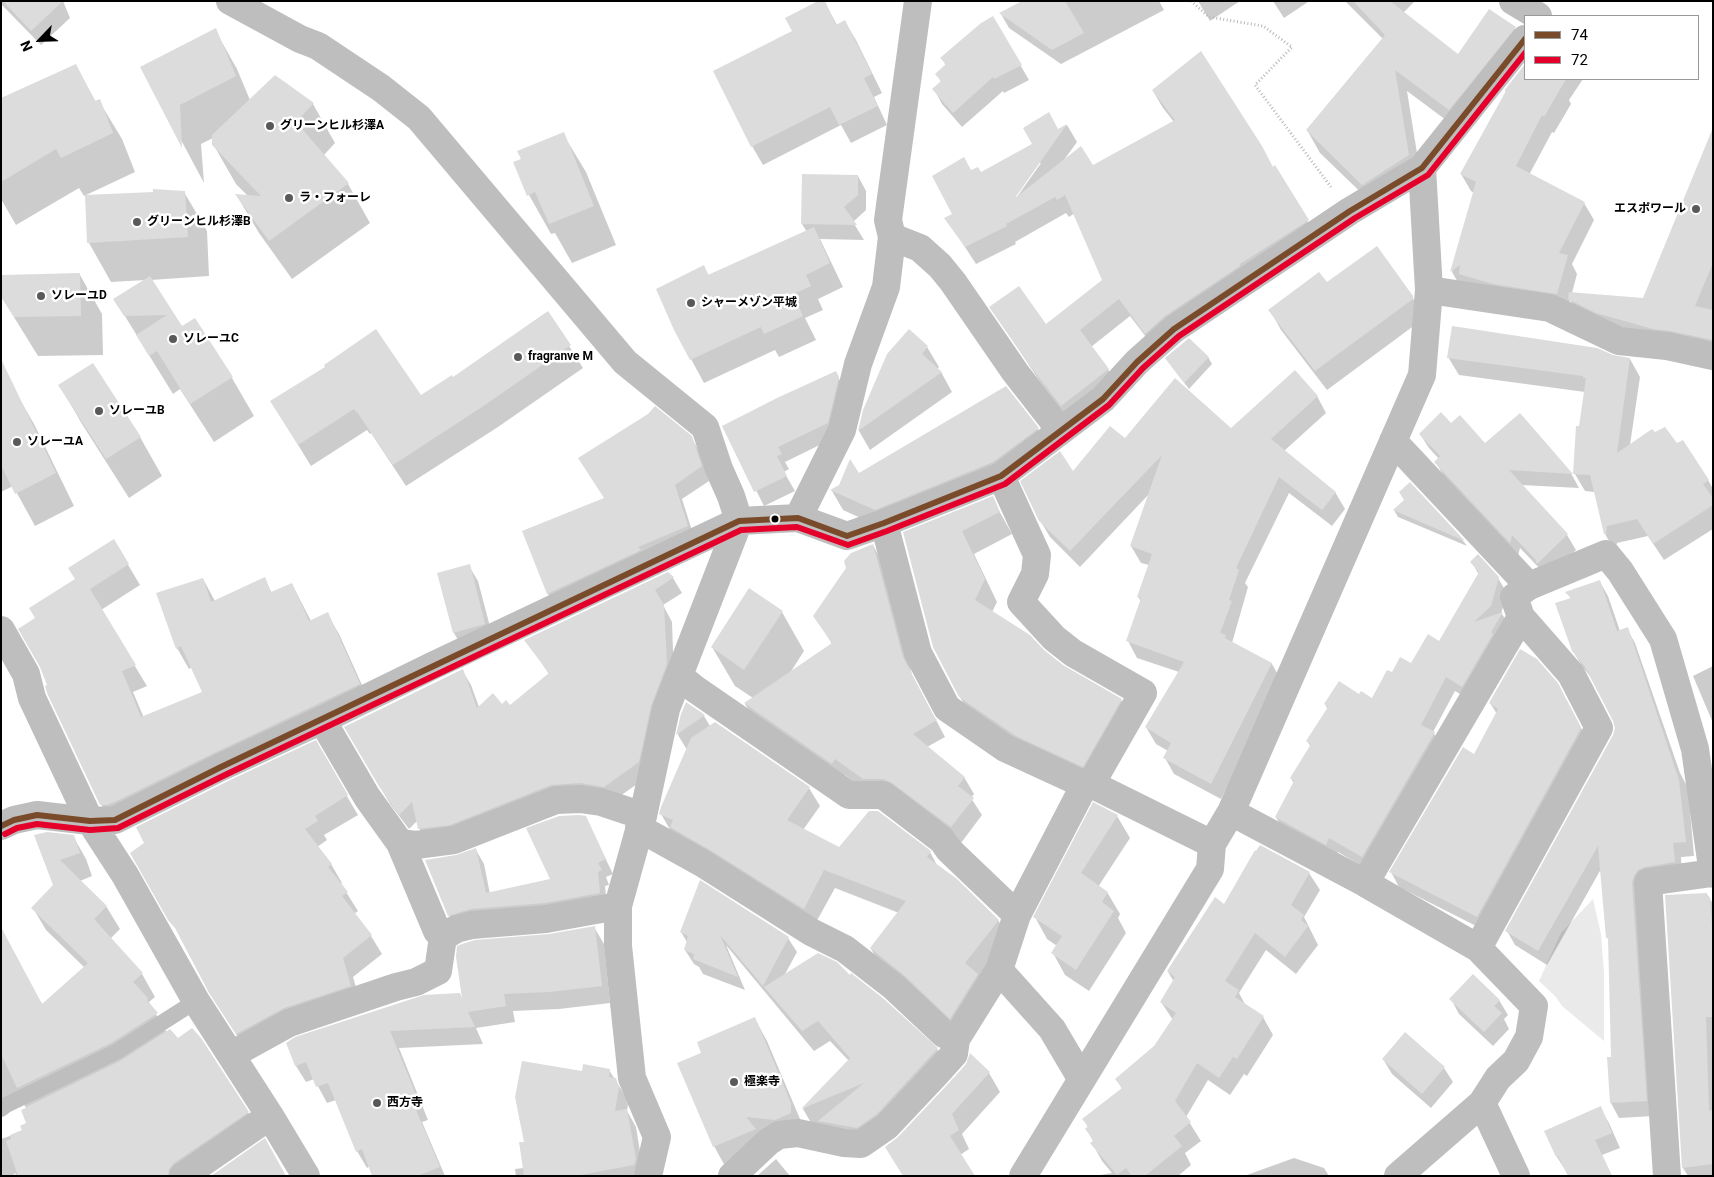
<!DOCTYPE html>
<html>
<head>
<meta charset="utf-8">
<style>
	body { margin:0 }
	#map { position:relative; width:1714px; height:1177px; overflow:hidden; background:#fff; font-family:Roboto,sans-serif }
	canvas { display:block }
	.frame { position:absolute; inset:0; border:2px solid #000; pointer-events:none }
	.legend { position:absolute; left:1524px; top:15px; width:175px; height:65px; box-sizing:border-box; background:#fff; border:1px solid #999; margin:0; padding:6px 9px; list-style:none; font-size:15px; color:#000 }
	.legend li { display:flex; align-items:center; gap:10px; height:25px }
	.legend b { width:25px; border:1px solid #999 }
	.north { position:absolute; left:15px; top:15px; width:50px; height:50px; -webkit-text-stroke:4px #fff; paint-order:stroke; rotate:246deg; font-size:14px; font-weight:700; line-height:20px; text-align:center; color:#000 }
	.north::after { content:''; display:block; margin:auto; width:18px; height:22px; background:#000; clip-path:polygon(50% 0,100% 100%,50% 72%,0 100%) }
</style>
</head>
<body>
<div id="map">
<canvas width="1714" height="1177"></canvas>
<div class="frame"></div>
<ul class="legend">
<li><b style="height:6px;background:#7a4b2a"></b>74</li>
<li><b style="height:6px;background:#e4002b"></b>72</li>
</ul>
<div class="north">N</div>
</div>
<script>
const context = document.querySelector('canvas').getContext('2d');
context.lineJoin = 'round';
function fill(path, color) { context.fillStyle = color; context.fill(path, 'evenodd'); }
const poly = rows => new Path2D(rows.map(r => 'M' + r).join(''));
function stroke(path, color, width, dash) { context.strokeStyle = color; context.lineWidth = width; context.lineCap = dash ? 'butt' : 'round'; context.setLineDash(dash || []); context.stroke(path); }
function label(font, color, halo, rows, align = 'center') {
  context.font = font + ' Roboto,"Noto Sans JP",sans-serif'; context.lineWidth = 5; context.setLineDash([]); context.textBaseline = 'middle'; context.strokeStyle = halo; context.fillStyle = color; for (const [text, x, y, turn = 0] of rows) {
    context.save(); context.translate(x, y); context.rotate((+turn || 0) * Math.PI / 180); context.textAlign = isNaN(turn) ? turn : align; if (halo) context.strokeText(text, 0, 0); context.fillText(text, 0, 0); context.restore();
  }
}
fill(poly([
	[1593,899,1601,934,1604,973,1604,1041,1562,1006,1556,997,1539,981,1561,933]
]), '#eaeaea');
fill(poly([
	[1,1,63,1,70,18,41,45,1,4],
	[824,1,837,25,845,22,856,40,882,93,874,97,887,125,851,143,841,125,763,165,752,146,794,32],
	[1024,1,1159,1,1164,10,1061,64,1009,28,1001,14],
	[1198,1,1240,1,1210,21],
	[1273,1,1308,1,1308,2,1284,18],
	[1345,1,1415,1,1403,13,1458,55,1515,28,1525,46,1462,132,1407,91,1421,178,1376,207,1320,153,1307,130,1383,39],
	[993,18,1029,80,1004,93,1003,91,962,127,942,104,934,89,941,82,937,74,946,66,942,58],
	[215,30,237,69,250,100,275,76,313,104,335,143,323,156,348,184,370,223,292,279,259,233,237,196,248,196,236,184,213,144,213,138,201,144,204,183,142,67],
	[75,65,96,102,99,101,122,139,135,172,84,196,79,188,16,225,1,199,1,99],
	[1525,66,1525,79,1583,79,1569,100,1571,104,1554,133,1552,132,1529,175,1584,203,1594,220,1572,264,1577,274,1572,293,1644,299,1704,153,1713,157,1713,360,1583,323,1570,300,1567,311,1461,288,1452,272,1474,193,1471,191,1461,174,1506,92,1505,91],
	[1153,91,1274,168,1318,238,1156,350,1130,316,1091,347,1108,369,1118,387,1072,423,1039,380,991,308,1046,326,1104,281,1075,213,1069,217,1066,213,1015,242,1016,244,976,264,946,218,953,214,971,172,981,173,1067,125,1077,142,1064,160,1092,167,1174,122,1163,108],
	[1038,163,1041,163,1012,204,1010,202],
	[563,134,586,172,616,245,572,263,555,233,551,234,529,195,515,163],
	[858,176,866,191,866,210,853,222,864,240,820,239,843,287,818,299,823,310,805,318,816,340,779,357,775,350,704,383,691,359,704,267,709,276,807,232,802,224],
	[184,192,207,231,209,276,151,280,182,328,232,378,254,416,214,442,180,389,173,394,115,300,146,280,111,282,89,243,86,196],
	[80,275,102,314,103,355,38,356,1,296],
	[1412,296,1423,319,1327,390,1281,330,1270,310],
	[548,313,583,368,498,427,406,486,371,433,370,434,367,430,311,466,271,401,326,367,421,397,453,378],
	[909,331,927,347,939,367,937,369,941,372,952,392,870,450,859,431,864,410],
	[1612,356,1630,359,1640,377,1630,445,1708,480,1713,489,1713,529,1664,560,1648,536,1617,543,1615,551,1605,534,1595,492,1585,491,1575,474,1585,392,1459,375,1448,357],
	[1208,357,1212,364,1189,389,1166,359],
	[835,372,844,387,836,437,785,462,789,469,784,472,795,491,764,506,724,427],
	[60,386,140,437,162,476,129,498,82,424],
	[15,391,34,424,74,506,35,526,13,486,1,492,1,393],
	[1317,396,1326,413,1284,451,1335,492,1345,509,1332,526,1289,493,1245,583,1248,587,1232,643,1272,664,1281,680,1221,799,1174,774,1165,758,1168,751,1156,744,1146,727,1179,672,1137,658,1128,641,1141,601,1138,597,1149,565,1141,563,1131,546,1150,493,1080,567,1050,537,1040,520,1073,473,1125,440,1231,430],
	[1520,415,1572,475,1579,488,1521,485,1567,535,1576,550,1546,577,1542,571,1520,548,1518,556,1444,477,1436,462,1439,459,1429,448,1420,434,1485,445],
	[1038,429,1049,449,887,530,843,510,832,491,858,475],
	[691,437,699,451,709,481,682,499,695,540,556,608,548,594,523,531,605,499],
	[1410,484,1464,542,1467,546,1398,517,1394,510,1406,500],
	[992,498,1012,534,974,554,997,602,992,612,1063,666,1121,700,1133,722,1096,788,973,719,960,697,904,533],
	[114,541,140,585,101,610,147,686,133,692,144,718,203,692,192,667,189,669,177,648,203,579,215,601,264,579,272,593,292,584,311,621,327,614,339,634,371,705,113,825,101,804,48,686,37,619],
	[873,545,882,562,912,675,945,737,927,747,964,777,974,794,971,798,982,815,961,843,873,796,845,775,841,780,755,720,745,704,753,698,735,686,712,647,782,612,804,651,790,673,832,644,815,616],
	[1472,562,1498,578,1507,593,1501,614,1502,614,1510,627,1470,700,1455,691,1433,732,1443,748,1370,871,1338,852,1334,858,1284,832,1276,817,1294,784,1291,778,1311,747,1307,741,1328,710,1325,704,1360,695,1373,700,1392,674,1411,665,1439,642,1479,575],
	[469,566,478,581,493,638,462,647,454,633,439,574],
	[667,573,673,578,682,593,663,605,672,622,674,680,647,777,613,801,589,798,428,843,419,828,418,820,409,829,390,804,346,727,462,670,471,685,479,707,510,707,549,674,526,640],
	[1600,582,1608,596,1620,631,1627,629,1635,643,1680,773,1688,788,1694,856,1681,857,1682,877,1647,884,1654,1116,1619,1118,1611,1103,1608,1058,1612,1058,1609,941,1607,937,1601,869,1547,965,1515,945,1507,931,1614,736,1616,729,1614,720,1592,679,1582,666,1573,651,1571,599,1567,592],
	[1713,666,1713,723,1693,676],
	[1566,699,1589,743,1486,931,1399,887,1391,872,1475,755,1497,714,1490,703],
	[682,714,704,716,710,726,809,788,820,806,803,830,839,848,930,852,938,867,998,920,1009,939,961,1036,882,967,871,949,899,913,835,888,814,926,672,833,661,814,687,750,678,735],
	[315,742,358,815,324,835,327,840,317,847,331,864,342,883,341,884,358,911,354,914,371,936,382,954,353,977,361,1005,248,1053,222,1012,185,944,132,854],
	[1117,816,1130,838,1098,887,1107,892,1120,914,1118,918,1126,933,1089,991,1065,975,1053,953,1057,946,1047,939,1035,917],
	[585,817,613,874,606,877,609,885,605,886,607,907,457,929,449,915,457,857,476,850,484,864,490,894,552,880],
	[36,836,73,836,86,859,92,876,80,881,106,906,120,929,110,939,142,974,155,997,149,1002,167,1033,248,1112,260,1135,201,1176,16,1176,15,1173,13,1176,1,1176,1,1139,24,1131,28,1124,23,1110,26,1108,19,1096,1,1106,1,944,43,1005,85,968,46,930,33,908,54,886],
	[1309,873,1320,890,1304,917,1318,945,1296,974,1266,950,1239,993,1246,1006,1263,1017,1273,1035,1247,1076,1244,1074,1230,1095,1208,1080,1186,1117,1201,1141,1185,1153,1191,1165,1178,1176,1094,1176,1112,1173,1102,1161,1092,1143,1094,1142,1086,1129,1088,1127,1084,1120,1122,1089,1117,1079,1155,1047,1173,1020,1161,1002,1174,982,1168,972,1224,905],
	[1707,894,1713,904,1713,1176,1688,1176,1683,1168],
	[594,927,604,944,610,1003,559,1009,513,1011,515,1022,476,1028,483,1044,399,1048,428,1120,422,1122,445,1176,374,1176,370,1166,367,1168,357,1151,336,1100,327,1103,314,1079,306,1082,296,1066,287,1043,464,1002,549,936],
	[681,932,788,938,797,952,784,976,850,977,883,1000,937,1049,948,1069,888,1134,814,1128,803,1109,849,1061,830,1041,814,1051,726,945,745,990,703,974,699,967,694,964,685,950,687,942],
	[1451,999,1499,1000,1508,1015,1504,1019,1509,1029,1493,1046,1459,1014],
	[755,1019,767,1041,803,1126,726,1168,714,1146,703,1053],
	[970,1056,989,1073,1000,1092,962,1134,969,1149,960,1155,899,1138,967,1065],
	[1383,1059,1444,1068,1453,1082,1431,1108,1392,1074],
	[609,1070,626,1097,628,1105,627,1111,636,1127,644,1176,516,1176,515,1169,524,1168,525,1143,583,1072],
	[1600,1108,1609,1123,1620,1148,1602,1155,1612,1176,1569,1176,1557,1157,1546,1131],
	[1294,1158,1324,1168,1329,1176,1244,1176],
	[776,1159,790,1176,757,1176]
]), '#0003');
fill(poly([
	[3,1,63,1,31,31],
	[818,1,825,1,836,25,845,20,872,74,864,78,878,106,839,125,830,107,751,147,713,71,792,31,785,18],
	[1022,1,1065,1,1084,33,1052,50,999,13],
	[1353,1,1390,1,1458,54,1489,9,1516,27,1449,110,1395,70,1409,155,1362,185,1306,130,1385,35],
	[993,16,1022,65,994,79,993,77,953,113,932,89,941,81,935,74,946,64,940,58,981,23],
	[216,28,236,76,180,105,182,148,140,67],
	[1201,51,1262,146,1273,167,1275,165,1309,220,1240,264,1240,266,1165,316,1145,334,1119,299,1080,330,1109,369,1061,406,1028,363,989,307,1019,286,1046,324,1102,280,1065,195,1057,200,1055,197,1006,224,1007,226,965,247,944,218,952,214,932,176,964,157,971,170,978,167,981,172,1032,144,1023,128,1049,112,1058,129,1067,124,1015,198,1081,146,1093,165,1175,120,1152,90],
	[76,64,95,101,100,99,113,133,61,158,56,149,1,182,1,98],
	[1525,64,1525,79,1566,79,1544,117,1542,115,1516,166,1585,202,1559,253,1568,255,1557,294,1493,284,1459,274,1460,265,1450,272,1476,182,1460,174,1507,89,1504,91],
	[275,75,314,103,296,122,349,183,269,241,235,194,261,196,212,145,212,135],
	[1712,130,1713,263,1695,306,1713,310,1713,340,1670,331,1653,329,1596,313,1568,299,1569,292,1643,298],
	[564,132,594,206,549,224,535,192,527,196,513,162,521,159,517,151],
	[802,174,858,175,858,195,844,207,857,225,801,224],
	[153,189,185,191,188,237,87,243,85,195,153,192],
	[814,227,830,263,806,275,811,286,793,294,803,316,764,334,761,327,690,360,674,330,656,289,704,265,708,275],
	[1377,246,1413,296,1413,299,1315,371,1268,310,1319,272,1327,282],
	[80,273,81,316,14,317,1,297,1,275],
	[150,276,182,326,195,318,233,377,190,404,157,351,149,356,136,335,167,315,124,316,113,299],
	[548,311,571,345,485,405,393,465,357,412,356,412,354,409,298,445,270,401,325,367,324,365,376,329,421,395,452,375,453,377],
	[1452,326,1597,348,1613,355,1630,358,1617,453,1652,429,1655,432,1665,427,1677,443,1683,440,1709,480,1703,484,1713,498,1713,505,1653,544,1637,519,1607,526,1606,534,1604,534,1590,475,1573,474,1576,426,1579,426,1586,378,1583,378,1583,376,1447,358],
	[909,329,928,346,922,354,942,372,858,431,863,410,887,354],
	[1189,338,1209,357,1184,383,1165,358],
	[1,359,56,473,15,494,1,465],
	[93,363,141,437,106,459,58,385],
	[1295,370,1318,396,1271,439,1336,492,1322,510,1279,477,1236,568,1239,570,1229,600,1232,601,1220,633,1226,635,1225,638,1272,663,1211,784,1163,758,1171,743,1145,727,1184,662,1126,641,1141,598,1137,597,1152,554,1130,546,1162,455,1070,551,1039,521,1020,481,1060,451,1073,471,1110,426,1125,438,1175,378,1231,428],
	[836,371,839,377,828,423,778,447,782,454,777,456,787,476,754,492,722,426,777,398],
	[1006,386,1039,428,993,462,875,510,830,490,839,485,850,459,859,473],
	[655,406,692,436,702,466,675,485,688,526,638,547,641,550,547,594,522,531,604,498,578,458,648,414],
	[1441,412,1451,423,1460,415,1485,443,1520,413,1573,474,1509,470,1568,534,1537,564,1535,559,1512,535,1510,543,1434,462,1440,456,1419,434],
	[1410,482,1465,541,1393,510,1404,500,1399,492],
	[993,496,1000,512,962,531,985,579,975,600,1030,635,1044,650,1063,665,1122,699,1083,767,1016,736,959,697,933,647,903,532],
	[114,539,129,564,90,589,136,665,122,671,141,717,202,692,181,646,176,649,156,593,203,578,211,602,265,577,271,592,292,583,309,621,328,612,360,684,214,753,121,799,107,805,100,805,47,693,45,686,47,685,40,667,18,629,35,618,29,608,75,579,68,568],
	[873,544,903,657,933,715,937,720,913,734,965,777,958,786,974,798,951,827,892,783,883,779,863,779,835,759,832,764,744,703,832,643,813,616,846,568,844,561,851,553],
	[1478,554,1499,577,1491,606,1474,622,1503,612,1491,632,1493,634,1462,687,1446,677,1421,725,1435,732,1362,857,1329,838,1326,845,1275,817,1294,781,1290,778,1311,744,1306,741,1328,707,1324,704,1339,681,1359,694,1361,691,1372,698,1387,670,1392,672,1400,657,1411,663,1428,634,1439,641,1479,572,1470,562],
	[470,564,485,624,453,633,437,573],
	[668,572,674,577,655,590,664,605,667,664,651,706,639,762,604,787,580,783,551,785,450,825,418,829,412,802,399,815,380,788,344,727,463,669,477,708,493,693,502,704,506,700,510,705,549,673,524,640],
	[1600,580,1617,631,1628,627,1679,780,1686,842,1673,843,1675,862,1645,867,1638,870,1634,876,1632,883,1647,1101,1610,1103,1607,1057,1611,1057,1608,938,1606,938,1598,846,1538,951,1505,931,1613,735,1615,728,1613,721,1585,667,1572,651,1555,603,1571,598,1565,592],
	[749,588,783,611,744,670,711,647],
	[1520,649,1537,659,1558,683,1581,728,1477,917,1389,872,1463,747,1474,754,1498,709,1489,703],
	[686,702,705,715,676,735,681,714],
	[715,722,810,787,787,820,839,847,869,811,878,811,931,851,927,857,957,879,999,920,965,963,978,974,950,1019,905,976,870,948,906,901,824,870,804,909,710,850,670,827,673,820,659,814,661,807,691,738],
	[316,740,348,795,315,816,318,821,305,829,332,864,328,867,348,892,342,896,372,935,343,958,351,986,284,1008,236,1034,209,993,175,928,168,920,130,853,144,843,136,827,228,781],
	[1093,802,1118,815,1081,873,1108,892,1102,902,1114,911,1076,970,1051,953,1062,936,1033,917],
	[579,815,586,816,606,859,598,863,602,870,598,872,600,893,544,903,471,909,448,916,425,860,456,855,476,848,486,893,550,879,526,828,559,816],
	[47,832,74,835,80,853,60,860,107,906,94,919,143,973,133,982,148,998,147,1000,158,1013,111,1043,17,1088,1,1054,1,927,42,1004,88,963,31,908,53,885,34,835],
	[1260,845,1310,872,1291,905,1304,915,1301,920,1308,926,1285,957,1255,933,1225,981,1239,990,1235,997,1264,1016,1237,1059,1233,1057,1219,1078,1197,1063,1175,1101,1191,1122,1174,1136,1182,1146,1145,1176,1132,1176,1126,1168,1117,1175,1090,1143,1094,1140,1085,1129,1088,1126,1082,1119,1122,1088,1115,1079,1154,1046,1176,1013,1160,1002,1175,977,1167,971,1215,897,1224,904,1255,850,1256,851],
	[700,880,789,937,763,986,720,935,738,977,693,959,694,954,684,950,688,936,680,932],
	[1707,893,1707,897,1710,897,1713,944,1713,1017,1706,1017,1709,1111,1713,1110,1713,1164,1682,1168,1665,895],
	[595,926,602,986,549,992,504,994,506,1006,468,1012,475,1027,390,1031,419,1102,414,1105,440,1167,417,1176,372,1176,362,1149,356,1152,328,1083,316,1087,306,1062,295,1066,286,1043,295,1037,424,995,460,993,462,998,456,957,457,946,462,944,475,940,549,934],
	[818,953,837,962,850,975,851,973,884,999,938,1048,877,1114,857,1128,818,1121,864,1083,801,1109,850,1058,818,1021,802,1031,764,987],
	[1473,974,1500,1000,1494,1006,1502,1013,1484,1032,1449,999],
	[755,1017,791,1103,791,1113,775,1120,746,1117,756,1129,713,1147,677,1063,701,1053,697,1042],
	[192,1028,201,1038,249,1112,174,1163,169,1169,168,1176,18,1176,6,1141,11,1139,10,1135,22,1130,20,1126,26,1123,21,1110,26,1108,26,1107,120,1061,170,1029,178,1038],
	[1405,1032,1445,1067,1422,1094,1382,1059],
	[970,1053,990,1072,952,1114,959,1130,950,1136,975,1176,903,1176,885,1147,898,1137,947,1085,966,1064],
	[522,1061,582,1071,583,1064,610,1069,609,1077,616,1078,619,1087,615,1111,627,1109,636,1159,634,1165,575,1176,524,1176,519,1142,524,1142,515,1097],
	[1601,1106,1612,1133,1595,1140,1612,1176,1568,1176,1558,1156,1556,1157,1544,1131],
	[265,1138,286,1176,211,1176]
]), '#dcdcdc');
stroke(poly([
	[1191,1,1209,17,1263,26,1292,47,1255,85,1331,187]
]), '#b8b8b8', 3, [1, 2.5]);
stroke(poly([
	[1,1109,6,1105,116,1052,196,1001]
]), '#bebebe', 16);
stroke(poly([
	[230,1,300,39,318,46,381,88,419,118,625,362,705,427,719,469,731,496,739,521,666,709,643,816,618,906,618,946,632,1078,657,1137,648,1176],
	[1513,1,1538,16],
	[892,237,920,248,940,266,953,282,1015,372,1061,431],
	[1429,290,1550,308,1619,341,1667,346,1713,356],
	[1393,441,1529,586],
	[798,518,842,430,858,364,886,287,892,237,888,220,918,1],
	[884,523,918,653,947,708,1005,748,1081,783,1091,784,1212,844],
	[1,630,26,674,32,698,90,821,125,875,196,1001,270,1116],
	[679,676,695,689,849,795,883,795,942,840,949,850,1017,915],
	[322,720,367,797,400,843,437,931,443,937],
	[1231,812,1365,883,1478,948,1534,1006,1529,1037,1516,1061,1498,1078,1482,1103,1398,1176],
	[1,826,14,820,37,815,90,821,115,820,221,767,322,720,432,666,739,521,798,518,847,536,884,523,1001,476,1103,399,1137,362,1174,329,1350,211,1422,168,1525,39],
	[639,828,702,863,811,932,845,949,894,987,944,1034,956,1039,999,970,1017,915,1082,790,1091,784,1143,693,1073,653,1054,638,1021,602,1035,574,1037,555,1001,476],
	[400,843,416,845,454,840,556,800,580,799,601,802,643,816],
	[1365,883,1521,617,1514,597,1529,586,1606,554,1620,571,1663,639,1695,749,1713,874],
	[1478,948,1599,728,1571,674,1521,617],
	[999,970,1052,1029,1081,1078],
	[231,1055,289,1023,396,987,416,982,438,971,443,937,456,929,472,925,546,919,618,906],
	[1482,1103,1516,1176],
	[183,1176,270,1116,306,1176],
	[732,1176,768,1142,779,1135,798,1133,844,1143,861,1144,887,1126,936,1074,954,1054,956,1039],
	[1023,1176,1210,869,1212,844,1231,812,1422,375,1429,290,1422,168],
	[1667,1176,1648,882,1712,873]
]), '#bebebe', 28);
stroke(poly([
	[1,826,14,820,37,815,90,821,115,820,221,767,739,521,798,518,847,536,884,523,1001,476,1103,399,1137,362,1174,329,1350,211,1422,168,1525,39]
]), '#7a4b2a', 6);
stroke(poly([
	[5,834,17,828,37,824,90,830,118,828,225,775,741,530,797,527,848,545,887,531,1005,484,1109,405,1143,368,1179,336,1355,218,1428,175,1525,53]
]), '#e4002b', 6);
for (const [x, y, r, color] of [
	[270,126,5,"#595959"],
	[289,198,5,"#595959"],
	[1696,209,5,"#595959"],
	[137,222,5,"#595959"],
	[41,296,5,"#595959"],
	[691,303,5,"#595959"],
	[173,339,5,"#595959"],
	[518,357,5,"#595959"],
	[99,411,5,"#595959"],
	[17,442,5,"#595959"],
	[775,519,4.5,"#000"],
	[734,1082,5,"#595959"],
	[377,1103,5,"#595959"]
]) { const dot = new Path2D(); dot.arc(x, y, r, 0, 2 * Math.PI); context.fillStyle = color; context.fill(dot); stroke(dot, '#fff', 2); }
label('bold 12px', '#000', '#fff', [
	["グリーンヒル杉澤A",280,126],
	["ラ・フォーレ",299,198],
	["エスポワール",1686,209,"right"],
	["グリーンヒル杉澤B",147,222],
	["ソレーユD",51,296],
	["シャーメゾン平城",701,303],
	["ソレーユC",183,339],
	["fragranve M",528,357],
	["ソレーユB",109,411],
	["ソレーユA",27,442],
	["極楽寺",744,1082],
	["西方寺",387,1103]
], 'left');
</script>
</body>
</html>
